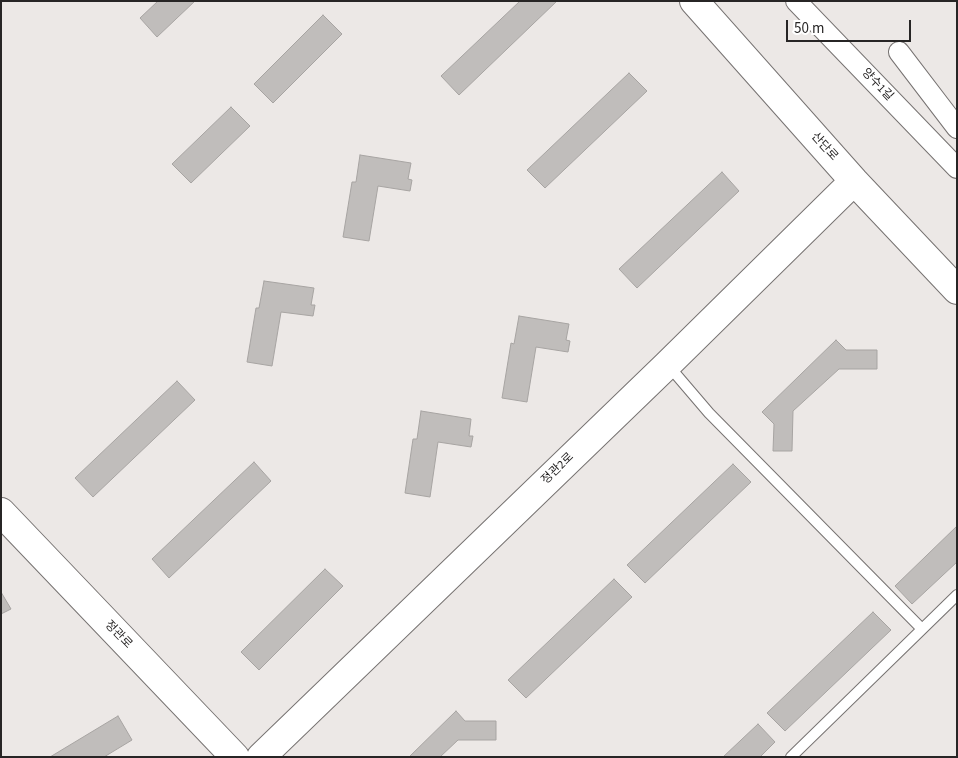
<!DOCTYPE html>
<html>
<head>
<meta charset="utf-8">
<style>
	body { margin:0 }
	#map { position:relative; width:958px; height:758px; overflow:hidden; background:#ece8e6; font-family:"Source Sans 3",sans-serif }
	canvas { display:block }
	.frame { position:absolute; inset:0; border:2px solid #272525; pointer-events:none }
	.scale { position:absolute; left:786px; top:20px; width:125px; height:22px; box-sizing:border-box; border:2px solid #272525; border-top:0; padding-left:6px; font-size:15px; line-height:18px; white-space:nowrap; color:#272525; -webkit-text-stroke:4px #fff; paint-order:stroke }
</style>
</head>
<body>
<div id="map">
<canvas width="958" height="758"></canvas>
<div class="frame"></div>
<div class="scale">50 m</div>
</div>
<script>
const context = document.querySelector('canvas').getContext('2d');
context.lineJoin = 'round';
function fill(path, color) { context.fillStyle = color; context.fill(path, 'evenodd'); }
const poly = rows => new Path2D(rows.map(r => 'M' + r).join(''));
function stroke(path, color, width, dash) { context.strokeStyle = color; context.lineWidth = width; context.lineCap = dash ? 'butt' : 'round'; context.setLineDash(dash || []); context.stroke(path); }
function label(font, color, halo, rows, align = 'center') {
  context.font = font + ' "Source Sans 3","Noto Sans KR",sans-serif'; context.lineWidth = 4.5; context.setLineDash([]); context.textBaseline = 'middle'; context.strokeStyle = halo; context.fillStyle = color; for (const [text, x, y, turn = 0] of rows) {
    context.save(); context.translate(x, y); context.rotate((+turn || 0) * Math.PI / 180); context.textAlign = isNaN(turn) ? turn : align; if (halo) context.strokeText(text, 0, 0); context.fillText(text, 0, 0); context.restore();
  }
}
const building = poly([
	[158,1,195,1,157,37,140,18,158,1],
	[520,1,557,1,459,95,441,76,520,1],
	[323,15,342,34,273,103,254,84,323,15],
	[629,73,647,91,545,188,527,170,629,73],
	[231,107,250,126,191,183,172,164,231,107],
	[360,155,411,163,408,179,412,180,410,191,378,186,369,241,343,237,352,182,356,182,360,155],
	[722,172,739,191,637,288,619,269,722,172],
	[264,281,314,288,311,305,315,305,313,316,281,312,272,366,247,362,256,308,259,308,264,281],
	[519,316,569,324,566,340,570,341,568,352,536,347,527,402,502,398,511,343,514,344,519,316],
	[836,340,846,350,877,350,877,369,839,369,793,411,792,451,773,451,774,424,762,412,836,340],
	[177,381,195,400,93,497,75,478,177,381],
	[421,411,471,419,469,436,473,436,471,447,438,442,430,497,405,493,413,439,417,439,421,411],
	[254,462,271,481,169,578,152,559,254,462],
	[733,464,751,482,645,583,627,565,733,464],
	[957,526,957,562,912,604,895,586,957,526],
	[325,569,343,586,259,670,241,652,325,569],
	[614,579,632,597,526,698,508,680,614,579],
	[1,592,11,609,1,614,1,592],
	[873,612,891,630,785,731,767,713,873,612],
	[456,711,465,721,496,721,496,740,458,740,440,757,409,757,456,711],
	[118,716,132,740,104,757,50,757,118,716],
	[758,724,775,742,760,757,723,757,758,724]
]);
fill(building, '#c0bdbb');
stroke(building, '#a7a4a2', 1);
const lane = poly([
	[668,365,709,413,922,629],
	[791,757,957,595]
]);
const street = poly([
	[796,1,957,168],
	[899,52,957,128]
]);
const secondary = poly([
	[694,1,854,181,957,290],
	[1,512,235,757],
	[261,757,667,365,854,181]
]);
stroke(lane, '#767271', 12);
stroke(street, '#767271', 22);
stroke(secondary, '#767271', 30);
stroke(lane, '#fff', 10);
stroke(street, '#fff', 20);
stroke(secondary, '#fff', 28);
label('12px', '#272525', '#fff', [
	["양수1길",877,85,46],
	["산단로",824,147,48],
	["정관2로",558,469,-44],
	["정관로",118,635,46]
]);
</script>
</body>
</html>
